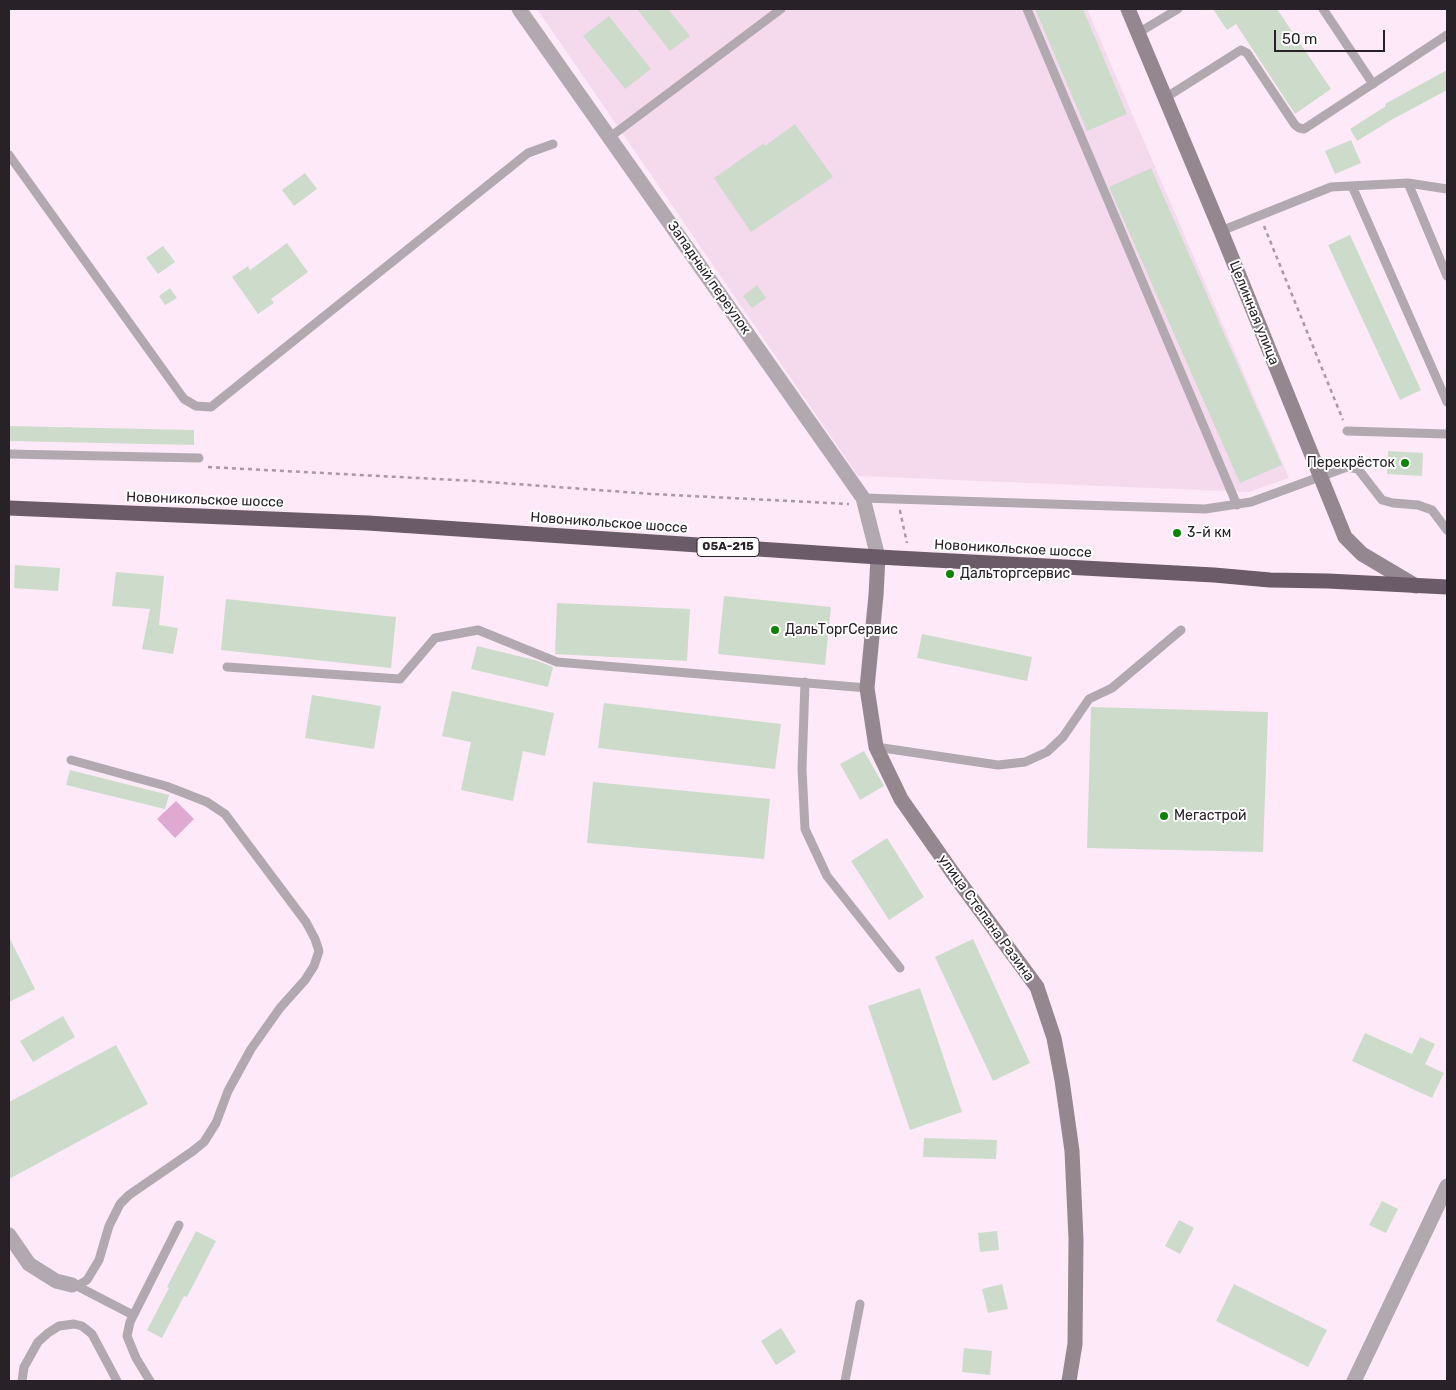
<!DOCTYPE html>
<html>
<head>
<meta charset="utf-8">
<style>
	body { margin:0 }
	#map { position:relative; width:1456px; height:1390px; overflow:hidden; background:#fde9f8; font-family:Rubik,sans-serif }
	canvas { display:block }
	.frame { position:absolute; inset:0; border:10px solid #282127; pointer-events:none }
	.scale { position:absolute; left:1274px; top:30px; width:111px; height:22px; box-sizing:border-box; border:2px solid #282127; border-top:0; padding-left:6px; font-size:15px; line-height:18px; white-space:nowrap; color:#282127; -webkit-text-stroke:4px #fff; paint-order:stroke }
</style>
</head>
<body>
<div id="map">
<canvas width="1456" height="1390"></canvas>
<div class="frame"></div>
<div class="scale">50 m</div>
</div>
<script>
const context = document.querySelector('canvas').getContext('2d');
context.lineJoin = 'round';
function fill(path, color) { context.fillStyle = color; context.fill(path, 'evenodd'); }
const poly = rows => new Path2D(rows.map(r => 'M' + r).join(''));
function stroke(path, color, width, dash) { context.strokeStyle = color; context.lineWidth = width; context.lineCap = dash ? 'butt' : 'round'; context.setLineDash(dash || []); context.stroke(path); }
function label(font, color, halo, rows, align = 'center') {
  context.font = font + ' Rubik,sans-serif'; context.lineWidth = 4; context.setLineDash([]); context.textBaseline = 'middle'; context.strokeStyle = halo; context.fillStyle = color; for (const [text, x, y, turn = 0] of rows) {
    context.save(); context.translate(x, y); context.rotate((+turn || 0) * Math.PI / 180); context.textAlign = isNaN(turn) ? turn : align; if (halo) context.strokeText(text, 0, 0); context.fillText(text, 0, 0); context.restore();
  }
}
fill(poly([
	[537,9,1087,9,1289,478,1249,492,858,476]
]), '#f5daee');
fill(poly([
	[176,801,194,819,175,838,157,819]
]), '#dfa9d2');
fill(poly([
	[637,9,668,9,690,36,670,51],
	[1035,9,1083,9,1127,114,1087,131],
	[1213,9,1277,9,1331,89,1295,114,1236,24,1227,30],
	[609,16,651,69,625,89,583,36],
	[1447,70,1447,90,1393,119,1357,141,1350,129,1386,106,1385,104],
	[795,124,833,177,751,232,714,178,764,143,765,146],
	[1351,140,1361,163,1335,174,1325,151],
	[1151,168,1282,465,1240,483,1109,187],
	[305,173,317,189,294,206,282,190],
	[1350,235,1421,390,1400,400,1328,245],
	[287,243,308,272,271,299,274,303,258,314,232,277,248,266,250,270],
	[163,246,175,262,158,274,146,258],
	[757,285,766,298,752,308,743,296],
	[170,288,177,298,165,305,159,296],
	[9,426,194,430,194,445,9,441],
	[1388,451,1423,453,1422,476,1387,474],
	[15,565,60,568,58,591,14,588],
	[116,572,164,576,159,625,178,628,173,654,142,649,150,609,112,606],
	[724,596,831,607,825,665,718,654],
	[226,599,396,617,391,668,221,650],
	[557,603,690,609,687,661,555,654],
	[922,634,1032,657,1027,681,917,658],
	[477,646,535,660,553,667,548,687,471,669],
	[452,691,554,713,545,756,523,751,513,801,461,790,471,742,442,736],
	[312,695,381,706,374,749,305,738],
	[604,703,781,724,775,769,598,748],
	[1091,707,1268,712,1263,852,1087,848],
	[864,751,884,786,860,800,840,764],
	[70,770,169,795,165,809,66,785],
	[593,782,770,799,764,859,587,843],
	[887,838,924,897,889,920,851,861],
	[9,937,35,989,9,1002],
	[973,939,1030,1063,993,1081,935,957],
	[920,988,962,1112,910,1130,868,1006],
	[63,1016,75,1037,33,1062,20,1041],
	[1365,1033,1412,1054,1420,1037,1435,1044,1425,1064,1444,1073,1432,1098,1352,1061],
	[116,1045,148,1104,9,1179,9,1102],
	[924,1138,997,1140,996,1159,923,1157],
	[1382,1201,1398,1209,1386,1233,1369,1225],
	[1179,1220,1194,1228,1180,1254,1165,1246],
	[196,1231,216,1241,187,1297,184,1296,162,1338,147,1330,169,1288,167,1287],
	[997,1231,999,1250,980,1252,978,1233],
	[1002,1284,1008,1309,988,1313,982,1289],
	[1234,1284,1327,1330,1308,1367,1216,1321],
	[781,1328,796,1352,776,1365,761,1341],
	[964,1348,992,1351,990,1375,962,1372]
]), '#cddcca');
stroke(poly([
	[1264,226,1343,420],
	[208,467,475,481,652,494,849,504],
	[899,511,900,511,907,543]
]), '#a899a4', 2.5, [4, 4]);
stroke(poly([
	[1027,9,1237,505],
	[1323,9,1373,84],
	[1138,33,1178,9],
	[1165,98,1241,50,1247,53,1295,125,1299,128,1304,129,1447,35],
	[610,137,781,9],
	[9,155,184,399,196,406,211,407,528,153,553,144],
	[1408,183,1447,276],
	[1352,186,1447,402],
	[1221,231,1331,187,1408,183,1447,189],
	[1347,431,1447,434],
	[9,454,199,458],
	[863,498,1205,509,1251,502,1347,467,1358,469,1382,500,1393,503,1418,505,1432,510,1447,530],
	[227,667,400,679,435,638,478,630,557,662,867,688],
	[805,682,802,769,805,829,827,876,900,968],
	[876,747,998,765,1025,762,1047,752,1063,737,1089,699,1112,688,1181,630],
	[71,760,166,786,207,802,225,814,306,922,315,939,319,951,314,966,305,980,280,1008,251,1049,228,1091,216,1123,204,1142,193,1151,129,1195,120,1204,109,1226,99,1260,87,1280,77,1286,72,1285],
	[77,1286,133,1315],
	[22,1381,24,1367,38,1342,48,1333,59,1326,74,1324,82,1326,92,1334,117,1381],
	[150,1381,136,1358,127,1336,130,1322,179,1225],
	[845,1381,860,1304]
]), '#b2a9b0', 9);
stroke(poly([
	[519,9,863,498,878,557],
	[9,1235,29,1264,56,1281,72,1285],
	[1354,1381,1447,1186]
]), '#b2a9b0', 15);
stroke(poly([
	[1128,9,1221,231,1345,537,1362,554,1416,586],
	[878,557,876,595,867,688,876,747,901,799,955,876,1037,987,1054,1038,1062,1080,1072,1151,1076,1239,1075,1344,1069,1381]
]), '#948790', 15);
stroke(poly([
	[9,508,368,523,878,557,1214,575,1270,580,1328,581,1447,587]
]), '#6b5a67', 15);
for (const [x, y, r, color] of [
	[1405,463,5,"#0c8400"],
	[1177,533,5,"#0c8400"],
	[950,574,5,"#0c8400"],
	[775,630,5,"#0c8400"],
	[1164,816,5,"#0c8400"]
]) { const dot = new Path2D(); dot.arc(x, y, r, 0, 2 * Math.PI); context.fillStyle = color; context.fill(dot); stroke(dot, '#fff', 2); }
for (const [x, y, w] of [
	[728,547,62]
]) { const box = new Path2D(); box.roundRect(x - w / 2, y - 9.5, w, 19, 4); context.fillStyle = '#fff'; context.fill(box); stroke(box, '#282127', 1); }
label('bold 12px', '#282127', null, [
	["05А-215",728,547]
]);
label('14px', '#282127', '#fff', [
	["Западный переулок",709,278,55],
	["Целинная улица",1254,313,68],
	["Новоникольское шоссе",205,500,2],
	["Новоникольское шоссе",609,523,4],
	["Новоникольское шоссе",1013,549,3],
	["улица Степана Разина",986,918,54]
]);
label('14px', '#282127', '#fff', [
	["Перекрёсток",1395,463,"right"],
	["3-й км",1187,533],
	["Дальторгсервис",960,574],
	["ДальТоргСервис",785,630],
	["Мегастрой",1174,816]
], 'left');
</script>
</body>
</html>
